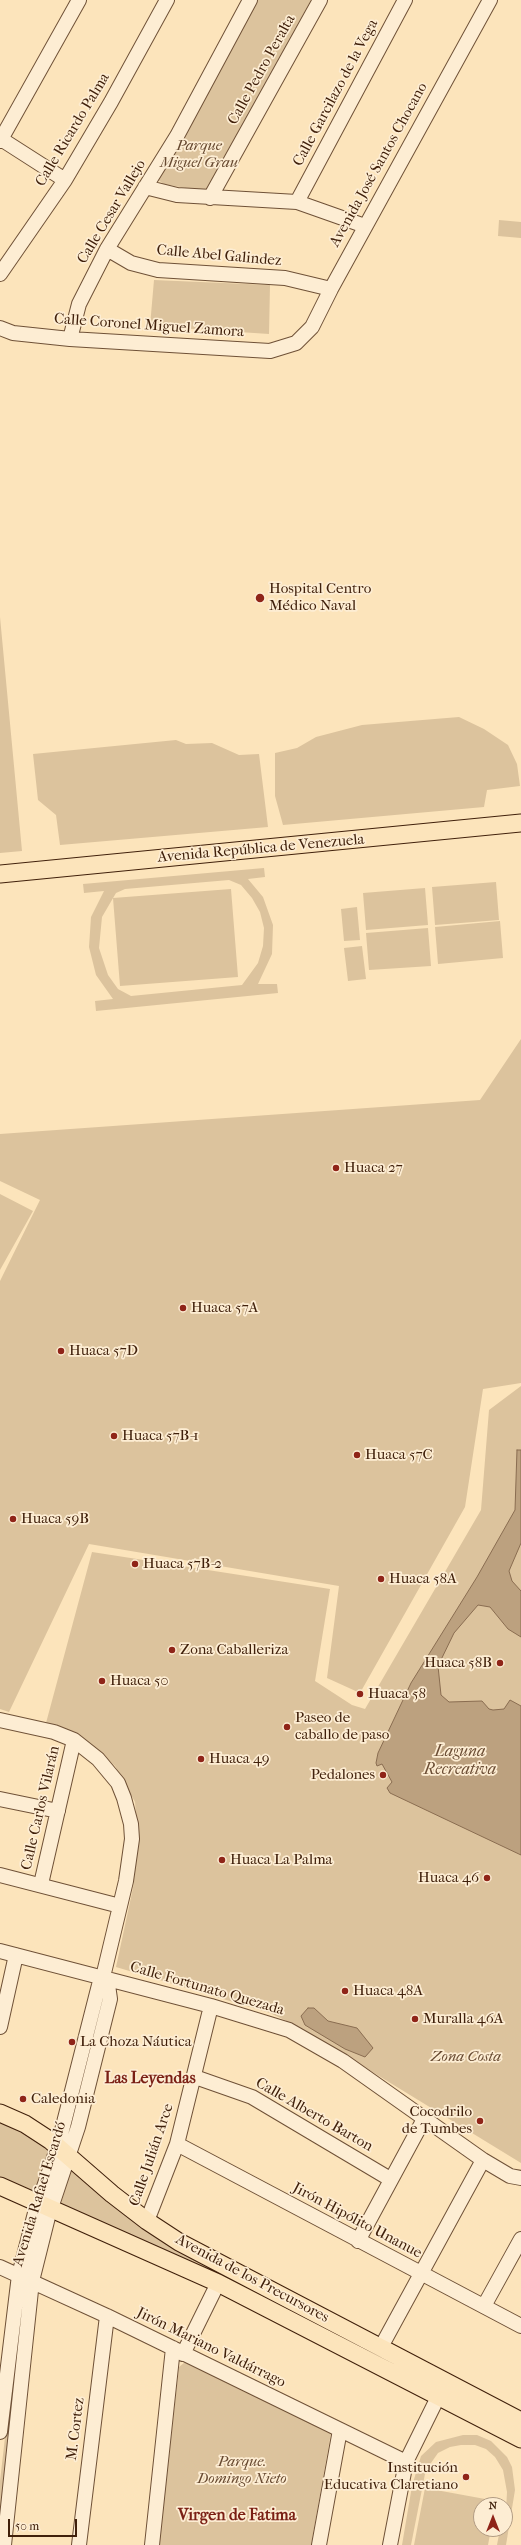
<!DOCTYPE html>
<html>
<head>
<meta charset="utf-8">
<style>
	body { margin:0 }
	#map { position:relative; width:521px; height:2545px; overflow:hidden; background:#fce4bb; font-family:"IM FELL French Canon",serif }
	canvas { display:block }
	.north { position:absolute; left:473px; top:2497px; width:40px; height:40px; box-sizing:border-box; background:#fdedd3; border:1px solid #b19b83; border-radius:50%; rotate:0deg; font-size:11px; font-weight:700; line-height:16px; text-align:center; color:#40200b }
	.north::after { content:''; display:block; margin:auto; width:14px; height:18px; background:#8f2418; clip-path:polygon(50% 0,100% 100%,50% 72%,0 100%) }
	.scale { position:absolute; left:8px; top:2519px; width:69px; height:18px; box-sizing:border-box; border:2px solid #40200b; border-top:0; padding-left:5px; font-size:12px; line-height:14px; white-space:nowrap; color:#40200b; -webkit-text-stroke:3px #fdedd3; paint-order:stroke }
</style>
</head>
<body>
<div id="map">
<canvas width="521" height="2545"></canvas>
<div class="north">N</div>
<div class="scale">50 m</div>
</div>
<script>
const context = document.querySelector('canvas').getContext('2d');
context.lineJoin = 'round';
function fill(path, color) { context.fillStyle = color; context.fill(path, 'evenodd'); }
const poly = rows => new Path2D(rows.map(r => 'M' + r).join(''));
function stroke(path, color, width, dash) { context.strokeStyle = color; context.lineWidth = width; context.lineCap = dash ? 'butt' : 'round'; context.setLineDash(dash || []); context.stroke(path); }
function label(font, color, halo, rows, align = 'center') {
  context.font = font + ' "IM FELL French Canon",serif'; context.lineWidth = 3.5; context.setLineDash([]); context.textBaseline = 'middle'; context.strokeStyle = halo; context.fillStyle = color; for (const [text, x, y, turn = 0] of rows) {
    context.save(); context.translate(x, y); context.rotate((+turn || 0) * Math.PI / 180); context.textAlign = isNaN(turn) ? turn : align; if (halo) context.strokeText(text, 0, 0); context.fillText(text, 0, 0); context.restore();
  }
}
fill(poly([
	[258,0,311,0,207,192,164,184,158,180],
	[499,220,521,222,521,238,498,236],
	[154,280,270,285,269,334,150,326],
	[0,617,22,851,0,853],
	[459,717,484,729,508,745,517,764,520,786,487,790,484,807,283,825,275,796,275,753,297,748,316,737,362,725],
	[176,740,186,744,212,743,239,755,259,754,268,827,60,845,56,815,38,800,33,754],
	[264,868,265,877,248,879,263,897,273,925,272,954,258,984,277,984,278,993,96,1011,95,1001,113,999,96,975,89,947,91,917,104,891,84,893,83,884],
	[229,880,241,885,252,898,260,912,264,928,263,946,258,963,242,985,131,996,118,989,108,975,99,948,102,917,116,893,125,889],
	[496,882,499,920,435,925,432,887],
	[425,888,428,925,366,930,363,893],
	[231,889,238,977,120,986,113,898],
	[357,907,360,940,344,941,341,909],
	[500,921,503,958,438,964,435,927],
	[428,928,431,966,369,970,366,933],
	[362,946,366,979,348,981,344,948],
	[521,1039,521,1383,483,1389,465,1507,360,1693,327,1678,339,1586,89,1544,9,1712,0,1709,0,1281,40,1200,0,1181,0,1134,480,1100],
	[0,1194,33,1211,0,1270],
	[521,1386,521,2163,299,2027,270,2013,116,1967,133,1888,138,1845,135,1802,115,1766,90,1743,46,1723,92,1552,330,1589,315,1681,352,1705,365,1709,481,1510,489,1410],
	[0,2118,52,2149,35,2197,0,2183],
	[71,2168,147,2229,521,2423,521,2434,171,2252,60,2207],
	[22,2289,28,2293,0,2525,0,2481],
	[185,2362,331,2433,311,2545,159,2545,179,2367],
	[463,2435,477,2435,491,2441,507,2457,512,2467,515,2490,506,2545,497,2545,500,2529,505,2529,507,2492,503,2470,495,2457,486,2449,475,2445,461,2445,450,2447,438,2453,431,2463,425,2474,411,2545,402,2545,412,2486,421,2456,436,2442],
	[425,2488,496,2501,496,2505,481,2505,481,2529,491,2529,488,2545,414,2545]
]), '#dcc39d');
const water = poly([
	[517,1450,521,1450,521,1543,509,1571,512,1581,521,1591,521,1637,508,1629,490,1607,478,1605,454,1633,438,1666,441,1695,449,1702,482,1701,489,1709,493,1710,504,1709,510,1700,521,1706,521,1855,390,1793,387,1788,392,1782,382,1764,377,1766,376,1763,378,1753,411,1683,477,1577,515,1510,517,1450],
	[308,2008,314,2008,328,2021,357,2028,373,2048,365,2057,345,2049,305,2025,301,2016,308,2008]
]);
fill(water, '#bca17f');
stroke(water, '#8a6d51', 1);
const minor = poly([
	[1,139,65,180],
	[0,141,79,0],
	[145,187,177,195,297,202,365,226],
	[210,198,320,0],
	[297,202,405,0],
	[107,249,131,263,158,270,285,278,331,289],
	[0,274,65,180,111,102,167,0],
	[0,328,13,333,70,339,270,351,296,343,312,327,331,289,490,0],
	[70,339,79,304,107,249,177,136,250,0],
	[0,1720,54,1732,74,1740,98,1759,118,1783,124,1798,131,1824,132,1839,126,1881,103,1977,99,1985,58,2146,35,2213,19,2275,0,2432],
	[0,1799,58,1811],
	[0,1875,120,1906],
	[41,1884,74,1740],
	[0,1951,211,2006,289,2030,343,2061,483,2160,510,2176,521,2178],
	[0,2027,16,1955],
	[195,2077,252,2097,390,2179],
	[177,2144,521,2326],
	[147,2221,177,2144,211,2006],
	[358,2241,424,2119],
	[0,2267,107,2316,406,2462],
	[484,2306,521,2239],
	[381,2347,483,2160],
	[183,2354,218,2283],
	[4,2545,32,2281,48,2217,78,2127,110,1999,108,1985,103,1977],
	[79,2545,107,2316],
	[152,2545,173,2348],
	[319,2545,340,2430],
	[390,2545,406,2462,439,2395]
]);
const major = poly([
	[0,874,521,823],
	[0,2113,25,2124,51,2141,112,2194,147,2221,179,2242,521,2421],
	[0,2186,218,2283,521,2439]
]);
stroke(minor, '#6f5137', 16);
stroke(major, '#40200b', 19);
stroke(minor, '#fdedd3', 14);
stroke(major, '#fce4bb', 17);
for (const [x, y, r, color] of [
	[260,598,5,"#8f2418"],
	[336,1168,4,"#8f2418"],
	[183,1308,4,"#8f2418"],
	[61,1351,4,"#8f2418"],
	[114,1436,4,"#8f2418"],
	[357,1455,4,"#8f2418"],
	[13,1519,4,"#8f2418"],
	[135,1564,4,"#8f2418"],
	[381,1579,4,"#8f2418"],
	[172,1650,4,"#8f2418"],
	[500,1663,4,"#8f2418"],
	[102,1681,4,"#8f2418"],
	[360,1694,4,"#8f2418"],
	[287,1727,4,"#8f2418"],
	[201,1759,4,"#8f2418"],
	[383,1775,4,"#8f2418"],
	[222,1860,4,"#8f2418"],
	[487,1878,4,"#8f2418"],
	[345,1991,4,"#8f2418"],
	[415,2019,4,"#8f2418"],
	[72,2042,4,"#8f2418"],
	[23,2099,4,"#8f2418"],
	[480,2121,4,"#8f2418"],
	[466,2477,4,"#8f2418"]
]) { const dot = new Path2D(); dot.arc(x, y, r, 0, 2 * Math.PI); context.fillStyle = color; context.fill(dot); stroke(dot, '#fdedd3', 1.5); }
label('15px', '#40200b', '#fdedd3', [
	["Calle Pedro Peralta",262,70,-61],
	["Calle Garcilazo de la Vega",336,93,-62],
	["Calle Ricardo Palma",73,130,-59],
	["Avenida José Santos Chocano",379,165,-61],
	["Calle Cesar Vallejo",112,212,-59],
	["Calle Abel Galindez",219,256,5],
	["Calle Coronel Miguel Zamora",149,326,4],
	["Avenida República de Venezuela",261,849,-5],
	["Calle Carlos Vilarán",41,1808,-77],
	["Calle Fortunato Quezada",207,1989,16],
	["Calle Alberto Barton",314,2115,30],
	["Calle Julián Arce",152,2155,-71],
	["Avenida Rafael Escardó",40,2194,-73],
	["Jirón Hipólito Unanue",357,2221,28],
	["Avenida de los Precursores",252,2279,28],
	["Jirón Mariano Valdárrago",211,2348,26],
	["M. Cortez",76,2429,-83]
]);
label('italic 15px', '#674930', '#fdedd3', [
	["Parque",199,146],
	["Miguel Grau",199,163],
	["Zona Costa",466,2057],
	["Parque.",242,2462],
	["Domingo Nieto",242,2479]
]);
label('15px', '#40200b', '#fdedd3', [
	["Hospital Centro",269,589],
	["Médico Naval",269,606],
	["Huaca 27",344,1168],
	["Huaca 57A",191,1308],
	["Huaca 57D",69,1351],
	["Huaca 57B-1",122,1436],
	["Huaca 57C",365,1455],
	["Huaca 59B",21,1519],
	["Huaca 57B-2",143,1564],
	["Huaca 58A",389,1579],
	["Zona Caballeriza",180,1650],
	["Huaca 58B",492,1663,"right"],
	["Huaca 50",110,1681],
	["Huaca 58",368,1694],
	["Paseo de",295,1718],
	["caballo de paso",295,1735],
	["Huaca 49",209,1759],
	["Pedalones",375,1775,"right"],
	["Huaca La Palma",230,1860],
	["Huaca 46",479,1878,"right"],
	["Huaca 48A",353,1991],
	["Muralla 46A",423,2019],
	["La Choza Náutica",80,2042],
	["Caledonia",31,2099],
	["Cocodrilo",472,2112,"right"],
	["de Tumbes",472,2129,"right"],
	["Institución",458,2468,"right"],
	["Educativa Claretiano",458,2485,"right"]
], 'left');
label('italic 16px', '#6b4d34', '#fdedd3', [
	["Laguna",460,1752],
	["Recreativa",460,1770]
]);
label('bold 16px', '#7a1f14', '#fdedd3', [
	["Las Leyendas",150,2079],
	["Virgen de Fatima",237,2516]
]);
</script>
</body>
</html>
